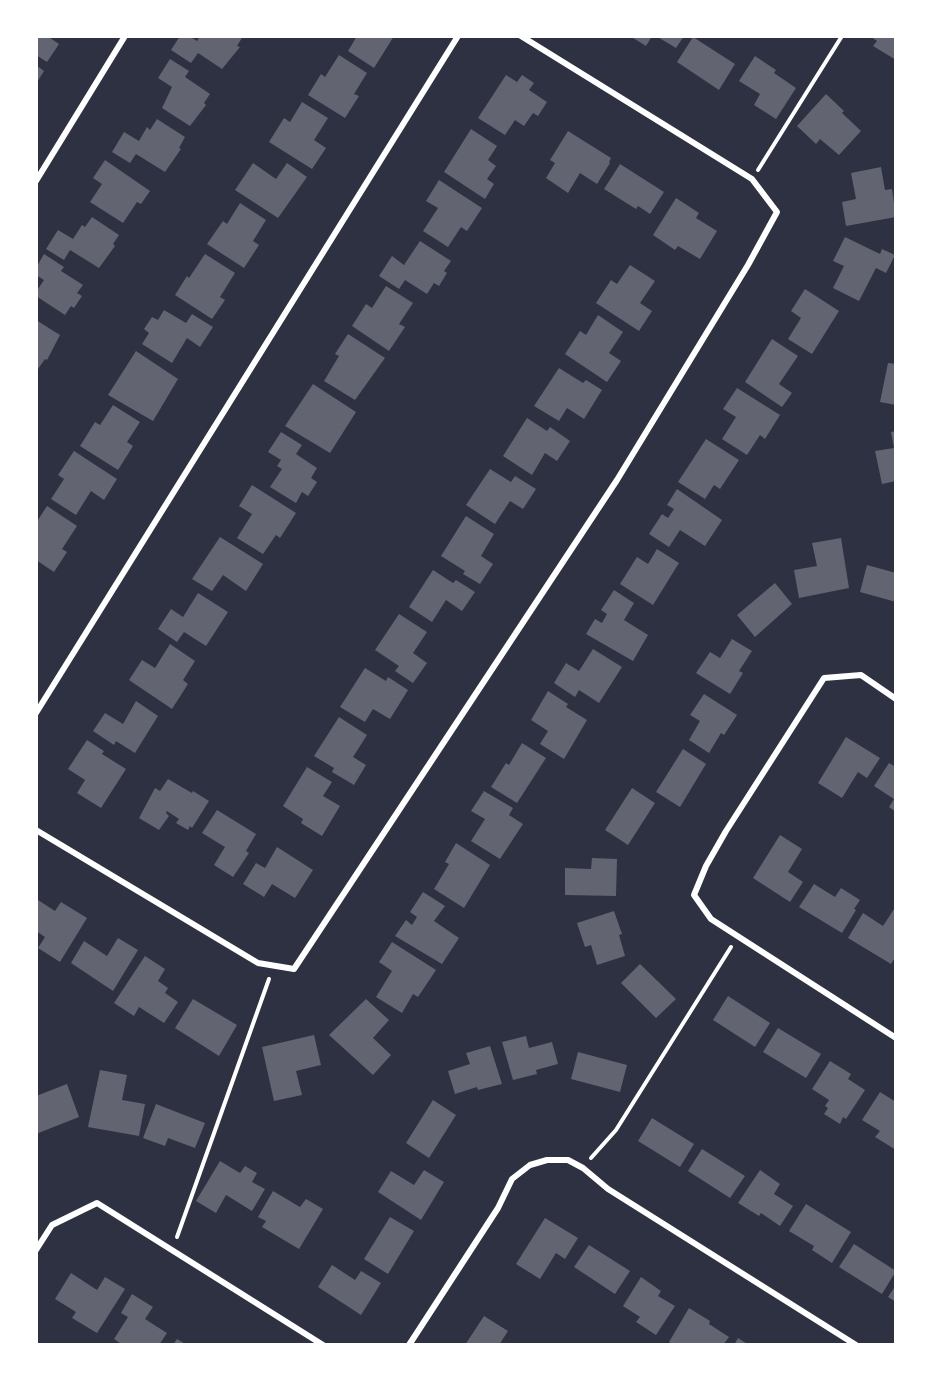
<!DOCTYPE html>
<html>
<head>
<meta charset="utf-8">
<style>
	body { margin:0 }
	#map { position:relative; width:932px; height:1381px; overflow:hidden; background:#2d3142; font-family:"Times New Roman",serif }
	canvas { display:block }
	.frame { position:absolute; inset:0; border:38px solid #fff; pointer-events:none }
</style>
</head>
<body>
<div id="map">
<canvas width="932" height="1381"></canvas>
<div class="frame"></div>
</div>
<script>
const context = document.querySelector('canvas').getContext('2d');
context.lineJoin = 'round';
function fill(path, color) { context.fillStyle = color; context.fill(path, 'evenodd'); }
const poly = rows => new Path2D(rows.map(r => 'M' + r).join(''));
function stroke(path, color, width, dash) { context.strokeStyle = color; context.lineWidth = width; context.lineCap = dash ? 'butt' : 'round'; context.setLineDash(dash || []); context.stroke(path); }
fill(poly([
	[36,36,47,36,59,44,47,62,36,55],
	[180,36,189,36,197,41,200,36,243,36,237,46,240,47,222,69,198,53,191,63,171,50],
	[357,36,394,36,374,68,348,51],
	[630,36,652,36,646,46],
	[656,36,684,36,676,48],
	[870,36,896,36,896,60,873,46,877,41],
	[693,37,735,64,719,90,677,62],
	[339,55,367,73,354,94,359,96,345,118,308,95,321,74,325,77],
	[755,56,776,70,774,73,796,88,776,119,754,105,760,94,739,81],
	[170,59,189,71,185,77,210,94,204,103,206,105,190,126,162,108,172,87,158,78],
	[36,65,44,71,36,84],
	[506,75,517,82,522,75,534,83,529,90,547,102,538,116,533,113,524,126,515,120,505,135,478,118],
	[826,94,844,111,842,113,861,131,839,155,820,139,816,144,797,126],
	[302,102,328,118,314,140,326,148,312,169,269,142,284,118,290,122],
	[157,119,185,137,179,148,181,149,165,172,136,154,130,163,112,152,124,132,139,141,147,127,150,130],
	[471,129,497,146,488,160,496,166,487,179,494,184,485,199,444,172],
	[568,131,611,158,609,162,610,163,597,184,580,173,568,193,546,178,555,163,550,160],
	[105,160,150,191,141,204,137,202,123,223,90,202,102,184,93,178],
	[253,163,276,179,287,163,307,177,278,218,235,190],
	[620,164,664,192,650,214,638,206,636,209,604,189],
	[881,167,885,190,892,189,896,217,846,226,842,202,856,199,851,173],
	[439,180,482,208,467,231,461,227,448,247,423,231,438,208,426,201],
	[676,198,699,213,696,218,717,231,700,259,678,246,675,250,653,235],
	[240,203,266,220,253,241,259,245,244,268,207,244,223,221,227,224],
	[92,217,119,235,113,244,115,246,99,268,70,250,64,260,46,249,58,230,73,239,82,225,85,227],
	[845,237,880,254,882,249,895,255,886,273,876,268,859,301,833,288,844,266,833,261],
	[420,241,451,261,444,271,447,273,439,286,434,283,427,294,405,280,399,289,379,276,392,256,404,265],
	[44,254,64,267,61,271,83,285,77,293,82,296,74,308,71,306,65,315,36,296,36,292,44,280,36,275,36,268],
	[205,254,235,273,220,297,225,300,212,319,175,295,187,276,189,278],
	[630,265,655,281,640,303,652,311,639,331,596,303,611,280,617,284],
	[386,286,413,303,399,324,405,327,389,351,352,326,366,304,372,308],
	[805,289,839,311,812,354,788,339,801,318,791,311],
	[164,310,186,323,192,314,213,327,200,347,187,338,172,363,142,344,149,333,144,329,152,317,158,320],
	[598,315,623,332,609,353,621,361,607,382,565,354,580,331,586,335],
	[36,320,60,335,47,360,45,359,38,369,36,367],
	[348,334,385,358,355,400,324,381,339,356,335,354],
	[772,339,798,356,779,384,792,393,782,407,745,382],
	[136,351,178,379,153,421,108,395],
	[888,363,896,364,896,405,880,402],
	[559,368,583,383,586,380,602,390,584,419,567,408,559,421,534,406],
	[313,384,356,412,330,453,285,426],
	[737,388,780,415,765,439,760,435,747,455,722,439,736,417,723,409],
	[113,405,140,422,127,442,133,446,118,470,80,446,95,422,100,425],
	[527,418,547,431,550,427,570,441,557,461,545,453,532,475,503,456],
	[896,431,896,481,882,484,875,451,894,448,891,432],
	[281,432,302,445,296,454,317,468,311,478,317,482,308,496,302,492,296,503,270,487,282,469,277,466,281,460,268,452],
	[706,439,739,460,720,489,714,485,705,499,678,482],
	[74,451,117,479,104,500,91,491,76,515,51,499,64,479,58,475],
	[490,469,511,482,515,476,536,489,523,509,510,501,495,524,466,505],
	[252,485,296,513,280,538,276,535,263,554,237,538,252,514,239,506],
	[677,489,722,520,705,546,680,530,669,547,649,534,662,514,668,518,674,509,667,505],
	[47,506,77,526,62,549,67,552,54,572,36,560,36,523],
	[466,516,494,534,481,556,493,564,480,584,463,574,465,571,441,556],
	[220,537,263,564,246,591,223,575,212,591,192,579],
	[841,538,849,588,799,598,794,570,817,566,812,543],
	[657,549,679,563,653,605,620,584,637,557,648,564],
	[867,565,896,573,896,602,860,592],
	[433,570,453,583,456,580,475,592,462,611,446,600,432,622,409,607],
	[775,583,792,604,755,637,737,615],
	[614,590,634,603,624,620,648,635,633,661,586,634,595,619,602,623,607,614,601,610],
	[198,593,228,612,206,646,184,632,177,642,158,629,171,609,183,617],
	[399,614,427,632,413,653,427,663,413,683,395,671,399,666,375,650],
	[732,639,752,651,739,671,743,673,730,694,696,673,710,652,720,658],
	[170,644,195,661,183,680,188,684,172,709,129,680,142,660,155,668],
	[593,649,622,667,599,703,579,690,575,697,554,683,566,663,579,671],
	[365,668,386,681,388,677,408,690,390,719,373,709,365,722,340,707],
	[548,691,568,704,566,707,587,720,564,759,540,744,548,731,531,720],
	[704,694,737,715,724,735,721,733,709,753,689,740,700,721,690,715],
	[136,701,158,716,135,753,116,741,114,745,93,731,105,713,123,724],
	[339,717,367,735,353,757,366,765,354,785,332,772,334,768,314,756],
	[846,737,880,758,867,778,858,772,842,798,818,783],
	[87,740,104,751,102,754,126,769,101,808,77,793,85,780,68,769],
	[522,743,546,758,517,803,491,787,506,763,509,765],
	[683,749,706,764,680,807,656,792],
	[889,763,896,767,896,812,889,807,894,799,874,786],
	[307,767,332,782,323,796,340,806,322,836,301,823,303,819,283,806],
	[168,779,192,793,193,791,209,801,192,828,190,826,188,830,176,823,179,819,167,811,166,813,169,816,159,830,139,818,155,788,160,791],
	[632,788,655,803,628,845,605,830],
	[484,791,513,808,509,815,523,824,500,859,471,841,485,819,471,811],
	[217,810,256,834,246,851,249,853,233,877,214,865,225,847,202,833],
	[780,835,802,849,788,872,803,882,790,902,753,878],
	[456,843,490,865,464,908,434,889,449,864,445,862],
	[277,847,313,870,295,898,272,884,264,897,243,884,256,863,265,868],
	[592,858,617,859,616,896,565,895,565,868,591,869],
	[814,884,835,897,841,888,860,900,854,909,856,910,842,933,799,907],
	[423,892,445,906,434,921,459,938,442,964,395,936,406,920,412,925,417,917,410,912],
	[38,900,55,911,61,902,87,918,60,962,38,948,45,937,36,931,36,904],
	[896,906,896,956,891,964,848,938,863,913,883,926],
	[614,911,622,934,619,935,625,956,597,965,591,945,585,947,577,923],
	[118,938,138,950,113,991,71,963,84,941,107,956],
	[392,942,436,970,418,997,413,994,402,1013,376,997,392,971,379,962],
	[145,956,165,969,158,981,168,988,165,993,178,1002,164,1023,139,1007,134,1016,114,1003],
	[640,964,676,999,656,1018,621,983],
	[728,996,770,1023,755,1047,713,1020],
	[193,999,237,1025,219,1056,175,1028],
	[366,999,389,1020,373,1038,391,1055,373,1075,329,1035],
	[778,1028,821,1054,806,1078,763,1052],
	[314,1035,321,1065,296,1071,302,1095,274,1101,262,1047],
	[526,1036,529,1048,552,1042,558,1064,536,1070,537,1074,513,1080,502,1042],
	[490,1046,502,1084,478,1090,477,1087,455,1094,448,1071,470,1064,466,1053],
	[578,1052,627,1065,620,1092,571,1079],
	[830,1061,851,1074,848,1079,865,1090,846,1119,843,1117,840,1124,824,1114,828,1108,825,1106,829,1100,812,1089],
	[100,1070,127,1075,122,1100,145,1104,139,1136,88,1127],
	[67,1084,79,1117,36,1134,36,1096],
	[880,1092,896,1102,896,1150,875,1137,880,1131,862,1120],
	[433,1100,456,1115,429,1158,406,1143],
	[156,1104,205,1123,195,1148,168,1138,165,1146,143,1138],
	[652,1118,694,1144,680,1167,638,1141],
	[702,1149,745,1176,730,1198,688,1171],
	[220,1161,240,1173,245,1166,257,1173,252,1182,265,1189,252,1211,226,1195,216,1213,196,1201],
	[424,1170,444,1182,421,1220,378,1192,391,1171,414,1185],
	[760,1170,780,1184,774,1194,793,1206,780,1226,761,1213,759,1216,738,1203],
	[273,1191,300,1207,306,1199,323,1209,299,1249,262,1227,266,1221,258,1217],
	[806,1204,851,1232,832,1263,812,1250,814,1246,789,1231],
	[390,1217,414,1231,388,1274,364,1259],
	[545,1218,578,1238,565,1259,556,1253,540,1279,516,1264],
	[854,1244,896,1271,882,1294,839,1267],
	[589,1245,630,1271,615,1294,574,1267],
	[332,1265,355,1280,361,1271,381,1283,361,1315,318,1287],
	[71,1273,97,1290,105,1277,125,1289,97,1333,72,1318,76,1312,55,1299],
	[641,1277,661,1291,658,1296,675,1306,656,1335,636,1322,640,1317,623,1306],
	[896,1285,896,1302,888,1297],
	[132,1294,153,1307,145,1319,167,1333,159,1345,123,1345,114,1339,128,1317,121,1313],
	[689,1308,710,1321,709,1324,729,1337,723,1345,673,1345,669,1342],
	[484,1316,508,1331,499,1345,465,1345],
	[738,1338,749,1345,734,1345],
	[177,1339,187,1345,173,1345]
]), '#626471');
stroke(poly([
	[758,170,842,36],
	[591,1158,616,1130,731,947],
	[177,1237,269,979]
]), '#fff', 4);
stroke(poly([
	[36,181,125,36],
	[896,699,861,675,824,678,726,831,706,866,694,895,711,919,896,1038],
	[36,713,458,36],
	[36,830,258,963,294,969,617,480,748,265,777,212,752,179,521,36],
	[36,1250,52,1225,97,1203,323,1345],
	[409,1345,498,1208,512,1179,530,1165,547,1160,568,1160,583,1168,608,1189,856,1345]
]), '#fff', 6);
</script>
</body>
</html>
